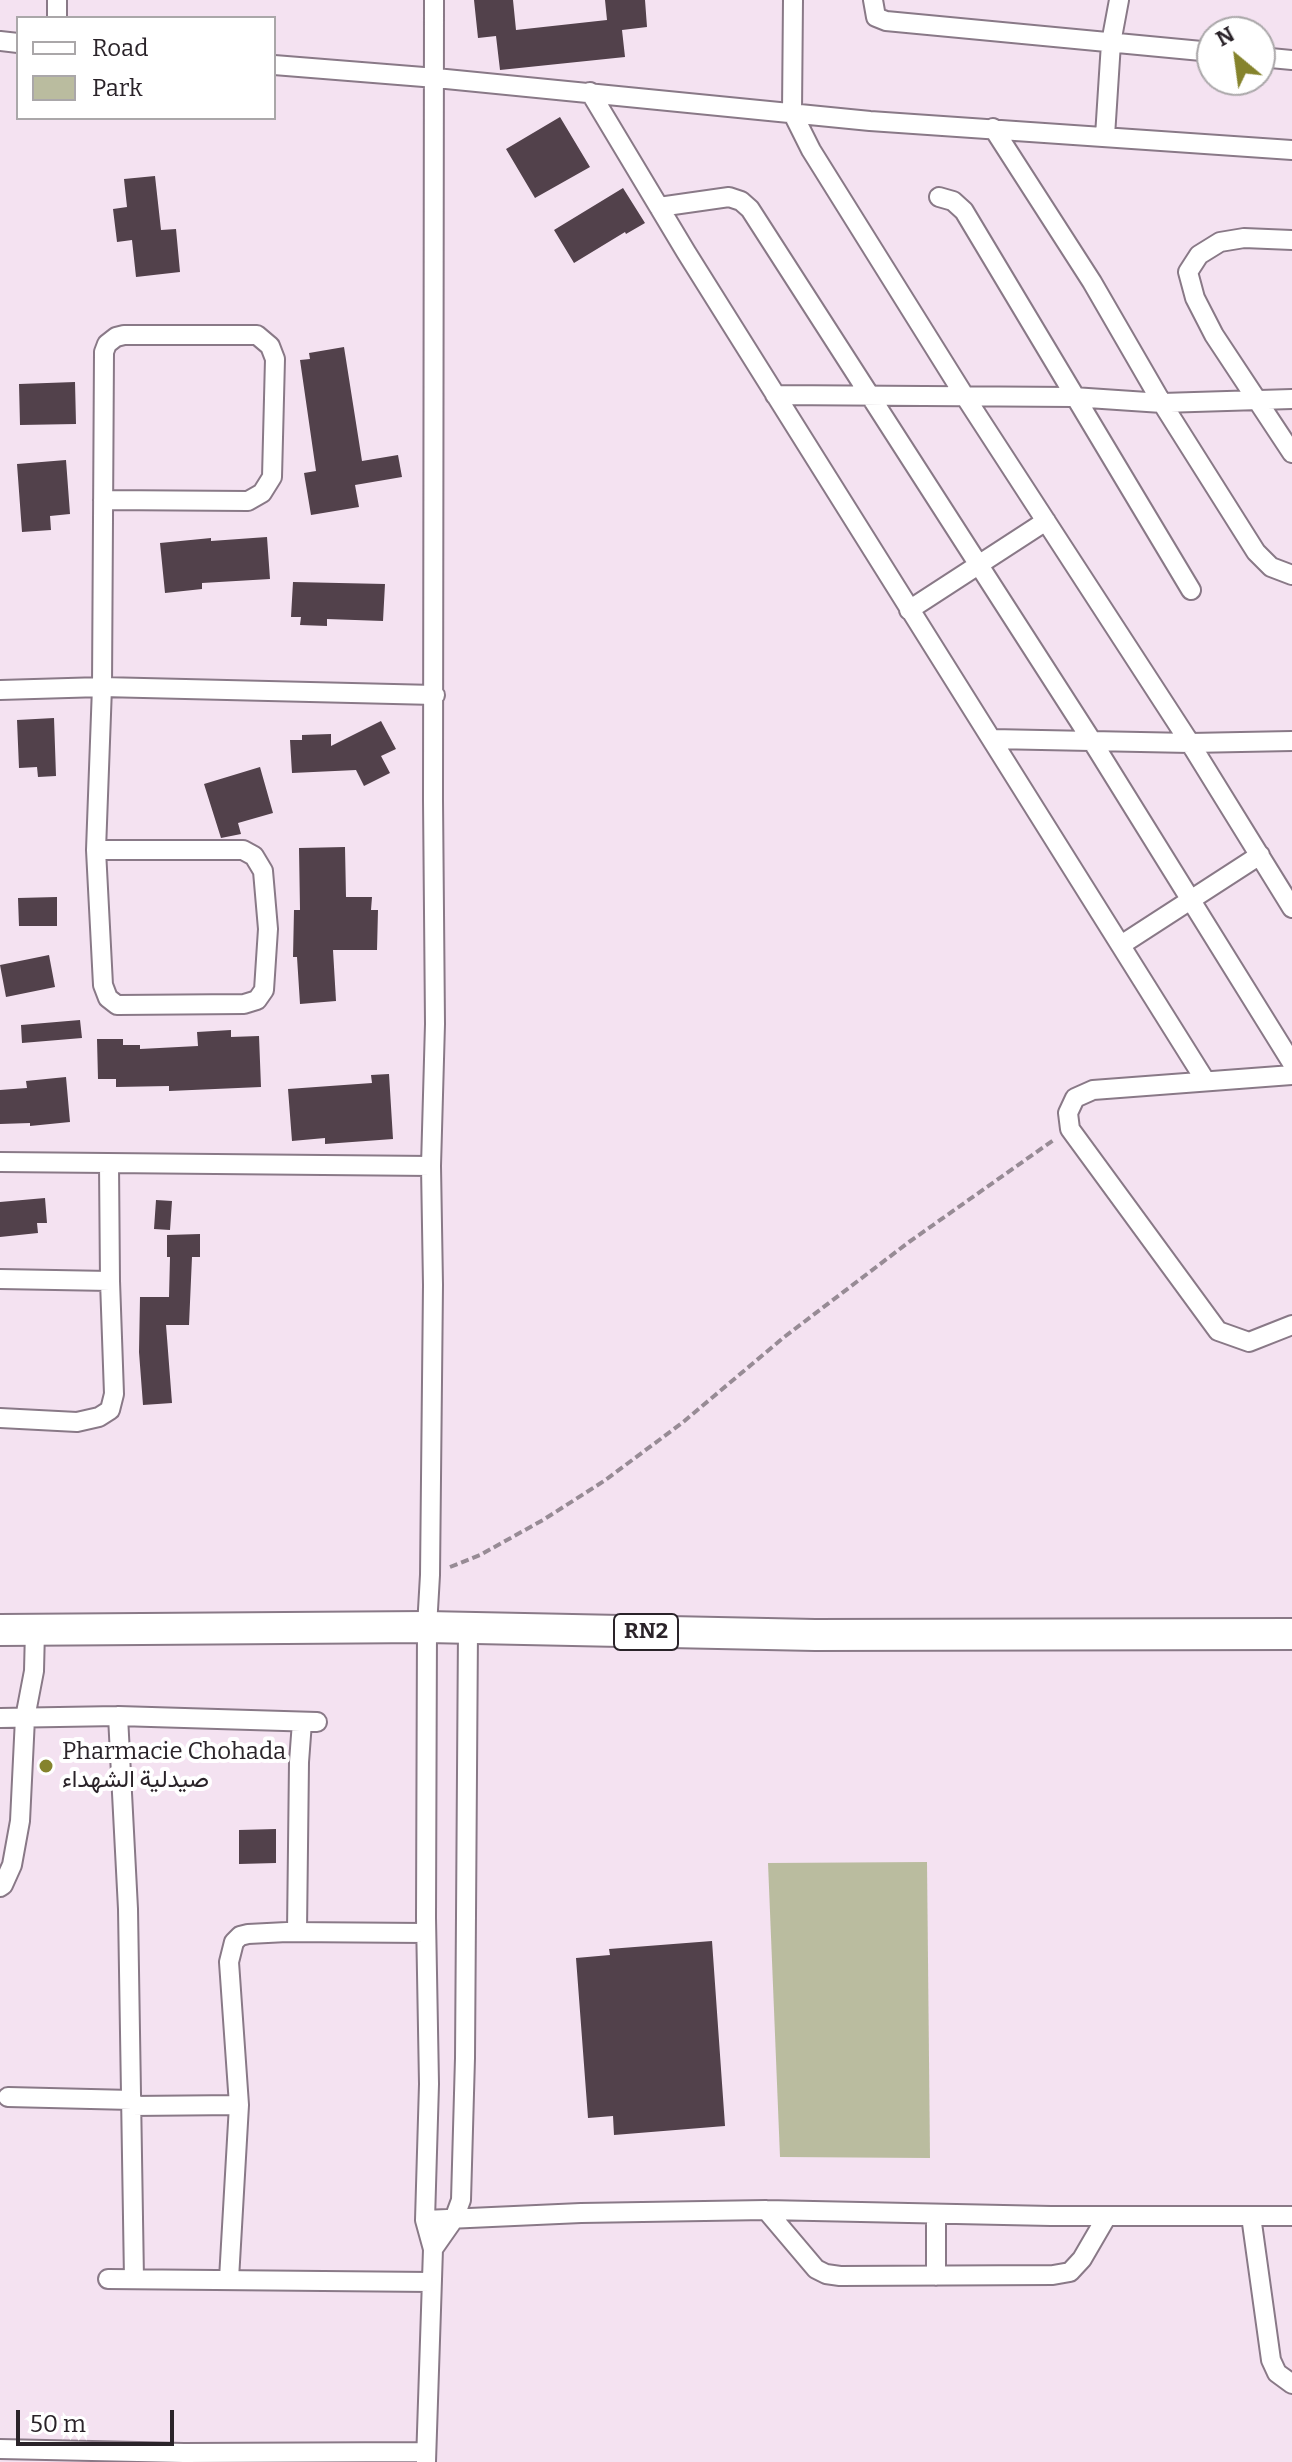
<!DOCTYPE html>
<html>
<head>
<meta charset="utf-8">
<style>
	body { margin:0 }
	#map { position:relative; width:1292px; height:2462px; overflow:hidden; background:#f4e2f1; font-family:Bitter,serif }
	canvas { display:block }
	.legend { position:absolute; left:16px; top:16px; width:260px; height:104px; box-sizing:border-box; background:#fff; border:2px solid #aaa7a9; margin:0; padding:10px 14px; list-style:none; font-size:24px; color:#2a2329 }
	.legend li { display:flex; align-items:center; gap:16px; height:40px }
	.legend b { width:40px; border:2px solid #aaa7a9 }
	.north { position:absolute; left:1196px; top:16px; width:80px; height:80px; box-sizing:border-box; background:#fff; border:2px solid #aaa7a9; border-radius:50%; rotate:331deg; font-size:22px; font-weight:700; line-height:32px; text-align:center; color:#2a2329 }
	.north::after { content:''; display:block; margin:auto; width:28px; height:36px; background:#85832c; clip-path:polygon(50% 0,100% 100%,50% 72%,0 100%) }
	.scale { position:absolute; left:16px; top:2410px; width:158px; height:36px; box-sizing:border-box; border:4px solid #2a2329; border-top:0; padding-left:10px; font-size:24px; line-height:28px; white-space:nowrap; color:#2a2329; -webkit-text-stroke:6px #fff; paint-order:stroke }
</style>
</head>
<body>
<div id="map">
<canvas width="1292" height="2462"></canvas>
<ul class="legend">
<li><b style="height:10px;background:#fff"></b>Road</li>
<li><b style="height:22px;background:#babc9f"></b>Park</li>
</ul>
<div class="north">N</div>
<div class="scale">50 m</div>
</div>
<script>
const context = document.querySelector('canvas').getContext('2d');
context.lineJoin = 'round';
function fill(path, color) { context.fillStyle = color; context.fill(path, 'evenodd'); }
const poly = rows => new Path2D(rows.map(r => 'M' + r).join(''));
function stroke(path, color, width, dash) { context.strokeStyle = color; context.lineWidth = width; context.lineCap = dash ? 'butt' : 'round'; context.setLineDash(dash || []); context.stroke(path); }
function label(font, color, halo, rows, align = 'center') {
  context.font = font + ' Bitter,Vazirmatn,serif'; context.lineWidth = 8; context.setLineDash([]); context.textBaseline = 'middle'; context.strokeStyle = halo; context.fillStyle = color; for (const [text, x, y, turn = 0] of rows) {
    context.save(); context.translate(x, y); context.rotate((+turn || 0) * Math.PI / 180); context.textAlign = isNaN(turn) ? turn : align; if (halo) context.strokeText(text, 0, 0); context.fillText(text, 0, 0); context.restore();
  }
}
fill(poly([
	[927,1862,930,2158,780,2157,768,1863]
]), '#babc9f');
fill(poly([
	[474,0,513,0,516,30,607,20,605,0,645,0,647,27,622,30,625,57,500,70,496,36,478,38],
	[560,117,590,167,535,198,506,149],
	[155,176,161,230,176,229,180,272,136,277,132,240,117,242,113,209,127,207,124,179],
	[623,188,645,223,626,234,625,232,574,263,554,230],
	[344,347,362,461,398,455,402,477,355,485,359,507,311,515,304,473,316,471,300,360,310,359,309,353],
	[75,382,76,424,20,425,19,384],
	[66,460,70,514,50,516,51,530,22,532,17,464],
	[267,537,270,579,202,583,202,589,165,593,160,543,211,538,211,541],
	[293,582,385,584,383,621,327,619,327,626,300,625,301,617,291,617],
	[54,718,56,776,38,777,37,767,19,768,17,720],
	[381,721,396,749,381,756,390,773,364,786,356,770,292,773,290,740,302,740,302,735,331,734,331,746],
	[260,767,273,813,238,823,241,834,221,838,204,784],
	[345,847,346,897,372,897,371,910,378,910,377,950,333,950,336,1001,300,1004,297,957,293,957,294,910,300,910,299,848],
	[57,897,57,926,19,926,18,898],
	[49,955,55,987,6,997,0,965],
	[80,1020,82,1038,22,1043,21,1025],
	[231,1030,231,1037,259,1036,261,1087,169,1091,169,1086,116,1087,116,1079,98,1079,97,1039,123,1039,123,1045,140,1045,140,1049,198,1046,197,1032],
	[389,1074,393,1139,325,1144,325,1138,292,1141,288,1089,372,1083,371,1075],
	[66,1077,70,1122,30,1126,30,1123,0,1124,0,1090,27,1088,26,1081],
	[45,1198,47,1223,37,1223,38,1233,0,1237,0,1202],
	[156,1200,172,1201,170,1230,154,1229],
	[200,1234,200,1257,192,1257,189,1325,166,1325,172,1403,143,1405,139,1352,140,1297,169,1297,170,1257,167,1257,167,1235],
	[276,1829,276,1863,239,1864,239,1830],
	[712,1941,725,2126,614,2135,613,2116,588,2118,576,1958,610,1955,609,1949]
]), '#52414b');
const minor = poly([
	[793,0,792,112,811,150,964,395,1190,743,1292,908],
	[873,0,876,17,886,21,1212,52],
	[57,18,57,0],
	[0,41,18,43],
	[1260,57,1292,60],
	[274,65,436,78,870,121,1292,150],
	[590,92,686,252,1205,1080],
	[993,128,1092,282,1162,403,1256,552,1271,567,1292,575],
	[1105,136,1111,43,1119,0],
	[939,197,953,201,964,211,1191,590],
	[659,207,729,197,741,201,750,209,1092,741,1292,1063],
	[1292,240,1244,238,1220,242,1199,255,1188,272,1195,298,1214,335,1292,453],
	[775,395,1073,397,1162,403,1292,399],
	[909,610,1046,521],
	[0,690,102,687,435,695],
	[992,739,1190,743,1292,741],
	[96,850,243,850,254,856,263,871,268,929,264,990,257,1000,244,1004,117,1005,108,998,103,985,96,850,102,687,104,352,107,344,116,337,124,335,257,335,270,346,275,359,272,477,262,493,248,501,103,500],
	[1121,945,1260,855],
	[1292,1075,1093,1090,1075,1098,1068,1113,1070,1129,1218,1331,1249,1342,1292,1325],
	[0,1162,431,1166],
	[0,1279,110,1281],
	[0,1418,77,1422,99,1417,110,1410,114,1394,110,1281,109,1164],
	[118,1716,128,1909,134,2279],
	[0,1718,118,1716,317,1722],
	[0,1887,3,1885,12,1865,20,1821,25,1718,34,1671,35,1630],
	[297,1931,299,1762,302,1722],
	[8,2097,132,2100],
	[131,2106,239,2105],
	[766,2210,816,2269,826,2274,840,2276,1053,2275,1070,2272,1082,2259,1107,2216],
	[1251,2216,1271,2360,1277,2373,1292,2384],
	[425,2220,581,2213,766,2210,1051,2216,1292,2216],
	[433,2249,454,2219,461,2200,465,2058,468,1629],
	[936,2276,936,2214],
	[108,2279,431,2282],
	[229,2279,239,2105,229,1962,234,1942,240,1936,248,1934,287,1932,426,1933],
	[0,2449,184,2453,426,2452],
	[426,2462,433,2249,425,2220,429,2084,426,1918,427,1627,430,1575,433,1285,431,1166,435,1024,433,800,434,0]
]);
const trunk = poly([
	[0,1630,427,1627,815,1635,1292,1634]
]);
stroke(minor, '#897987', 22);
stroke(trunk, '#897987', 34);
stroke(poly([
	[450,1567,480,1555,543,1520,604,1481,682,1423,783,1338,909,1242,1055,1139]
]), '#978b95', 4, [8, 4]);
stroke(minor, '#fff', 18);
stroke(trunk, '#fff', 30);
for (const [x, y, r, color] of [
	[46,1766,8,"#85832c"]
]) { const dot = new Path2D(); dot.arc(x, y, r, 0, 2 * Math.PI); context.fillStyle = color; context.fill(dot); stroke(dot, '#fff', 3); }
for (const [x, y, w] of [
	[646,1632,64]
]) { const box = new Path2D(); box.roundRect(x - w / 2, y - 18, w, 36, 6); context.fillStyle = '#fff'; context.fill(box); stroke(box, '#2a2329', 2); }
label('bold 22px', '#2a2329', null, [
	["RN2",646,1632]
]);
label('24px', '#2a2329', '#fff', [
	["Pharmacie Chohada",62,1752],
	["صيدلية الشهداء",62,1780]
], 'left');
</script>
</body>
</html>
